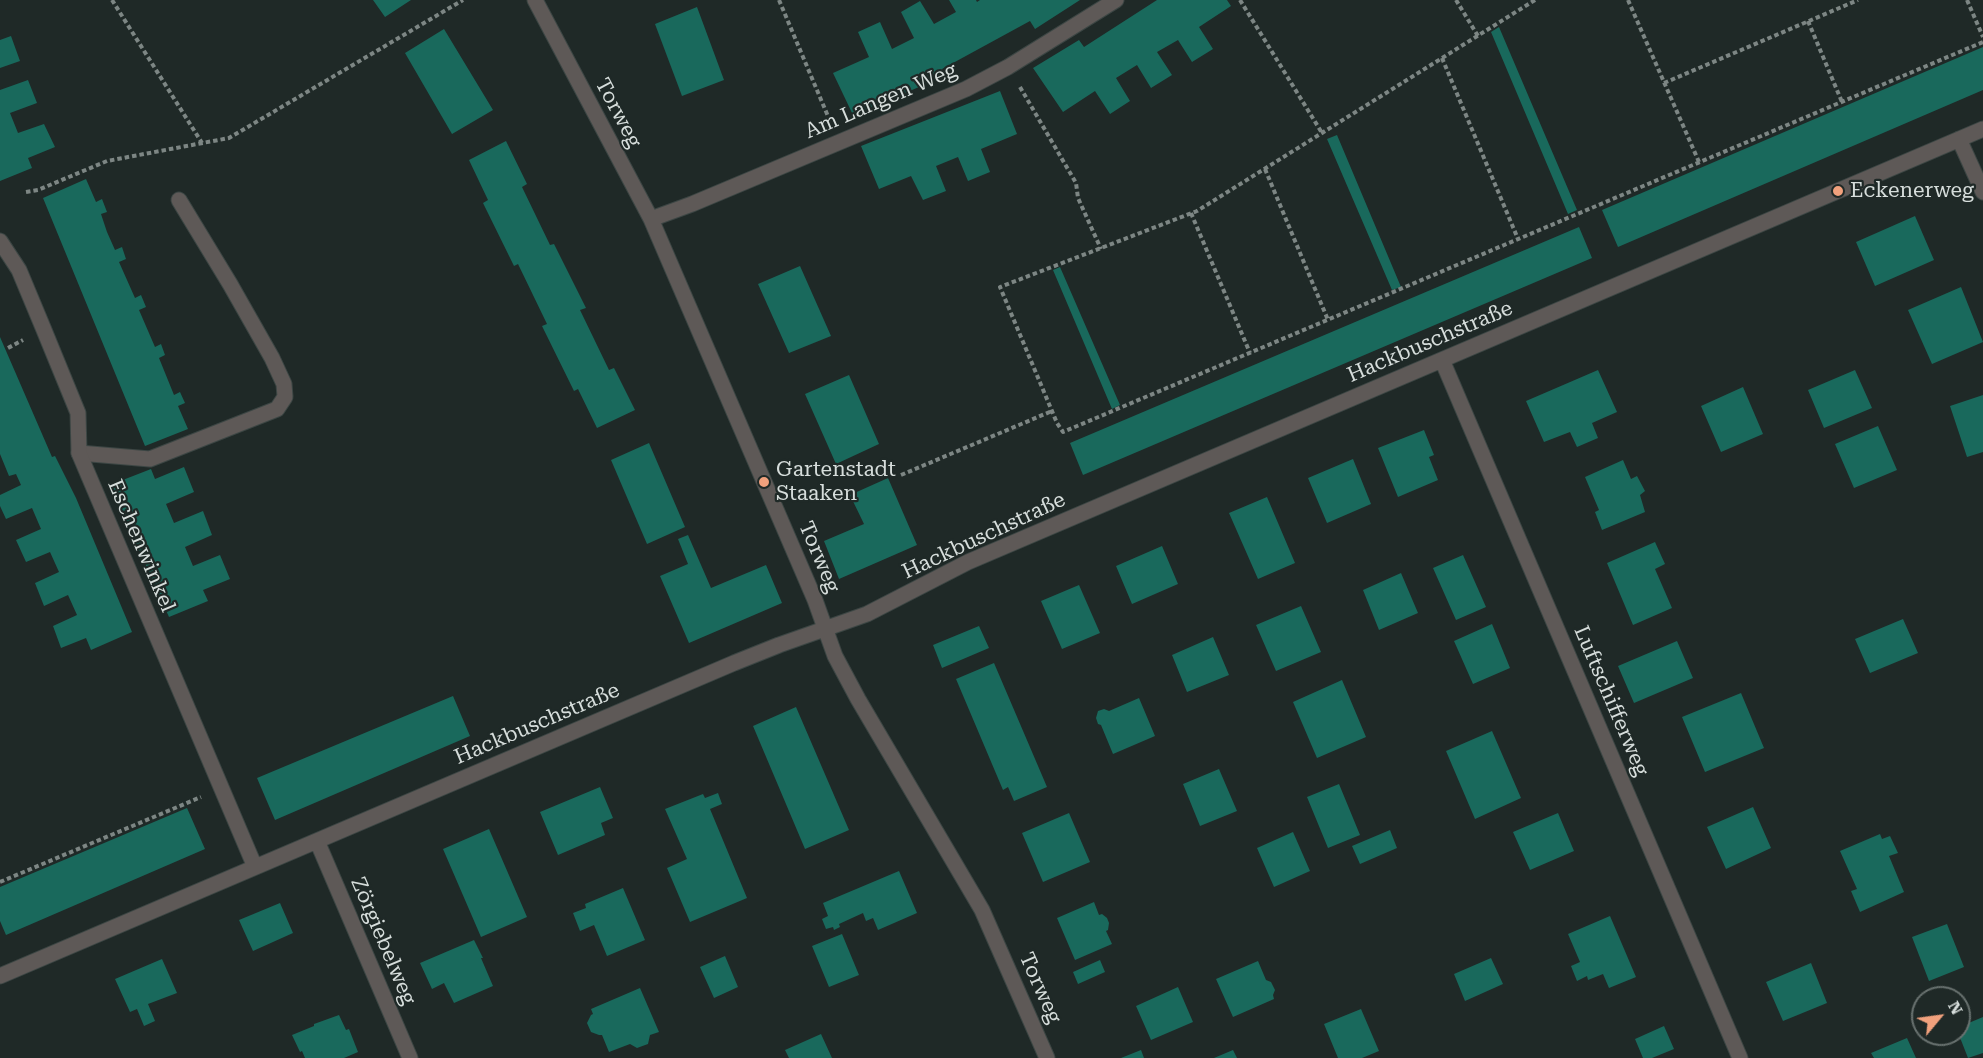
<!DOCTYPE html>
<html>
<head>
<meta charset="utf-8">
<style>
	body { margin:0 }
	#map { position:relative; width:1983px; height:1058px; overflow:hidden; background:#1f2927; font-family:"Roboto Serif",serif }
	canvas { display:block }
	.north { position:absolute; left:1911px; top:986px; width:60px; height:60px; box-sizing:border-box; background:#1f2927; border:2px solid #68716f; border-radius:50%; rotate:61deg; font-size:16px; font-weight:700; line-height:24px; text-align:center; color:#d6dddb }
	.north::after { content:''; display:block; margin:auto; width:21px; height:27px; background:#f1a17d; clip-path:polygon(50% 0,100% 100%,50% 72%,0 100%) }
</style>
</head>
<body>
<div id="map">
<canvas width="1983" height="1058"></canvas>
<div class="north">N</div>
</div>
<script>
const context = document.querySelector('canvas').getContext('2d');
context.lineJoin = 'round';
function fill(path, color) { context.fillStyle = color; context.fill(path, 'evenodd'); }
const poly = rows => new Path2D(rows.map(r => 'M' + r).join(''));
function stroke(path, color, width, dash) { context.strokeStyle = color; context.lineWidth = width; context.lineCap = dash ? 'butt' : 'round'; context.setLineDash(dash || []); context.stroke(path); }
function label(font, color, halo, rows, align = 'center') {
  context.font = font + ' "Roboto Serif",serif'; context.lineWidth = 4.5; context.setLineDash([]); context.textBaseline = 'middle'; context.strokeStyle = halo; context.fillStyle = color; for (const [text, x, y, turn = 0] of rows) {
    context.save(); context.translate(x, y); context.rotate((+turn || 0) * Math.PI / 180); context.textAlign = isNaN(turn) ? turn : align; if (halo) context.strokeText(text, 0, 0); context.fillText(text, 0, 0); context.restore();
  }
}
fill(poly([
	[373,0,411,0,385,17],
	[949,0,976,0,977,2,980,0,1080,0,1035,29,1030,21,942,69,945,76,853,115,833,73,869,57,858,32,880,22,892,49,914,38,901,12,920,1,934,24,956,12],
	[1157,0,1227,0,1231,6,1199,27,1213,49,1192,62,1178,40,1157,52,1172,75,1151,88,1137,65,1116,78,1130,101,1110,114,1095,91,1063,112,1033,68,1079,40,1084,47],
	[697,7,724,80,682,96,655,24],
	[1499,27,1577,210,1568,214,1491,32],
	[444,29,493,110,452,134,405,53],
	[11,36,20,61,0,68,0,40],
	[1983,47,1983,90,1618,247,1602,210],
	[28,80,37,103,10,113,18,133,44,124,55,147,28,158,32,168,0,181,0,90],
	[1000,91,1017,134,981,149,990,172,968,181,958,157,936,166,946,191,923,200,911,176,879,189,861,146],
	[1337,135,1401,287,1392,290,1327,139],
	[506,141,527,184,522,187,550,245,554,244,586,308,580,310,609,370,614,368,635,410,597,428,578,389,574,391,542,326,547,324,518,264,514,266,483,203,488,200,469,160],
	[86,179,96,202,102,199,107,212,101,214,107,232,115,250,122,247,126,259,119,262,135,298,141,295,146,307,139,310,155,347,161,344,165,355,159,358,174,395,180,392,185,403,178,406,188,429,145,446,43,198],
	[1915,216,1934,260,1875,286,1856,242],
	[1579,227,1592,258,1083,475,1070,443],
	[800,266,831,336,789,353,758,284],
	[1060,267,1120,405,1112,409,1053,270],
	[1961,287,1983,342,1932,364,1908,310],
	[0,337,52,457,55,456,76,498,132,632,91,650,86,638,61,648,53,626,77,615,68,595,44,606,35,583,59,572,50,552,26,562,16,540,41,529,32,508,6,519,0,506,0,495,21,485,16,474,9,476,0,454],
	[1598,370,1617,412,1592,423,1598,438,1577,447,1570,432,1544,442,1526,401],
	[1855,370,1872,408,1824,428,1808,390],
	[849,375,879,444,836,464,805,394],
	[1743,387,1763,434,1721,452,1701,406],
	[1983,395,1983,452,1967,457,1950,406],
	[1878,426,1897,470,1854,488,1835,444],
	[1424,430,1434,455,1429,457,1438,480,1398,497,1378,448],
	[649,443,685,527,647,544,611,460],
	[1353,459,1371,504,1327,523,1308,478],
	[1623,460,1631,479,1637,476,1645,491,1640,495,1645,512,1602,530,1595,512,1599,510,1585,477],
	[184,467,194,492,166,504,174,523,203,511,212,535,185,547,193,566,220,555,230,579,203,590,208,601,169,617,110,485,151,469,155,479],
	[888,478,917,545,839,579,824,541,864,524,850,495],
	[1267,497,1295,563,1258,579,1229,513],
	[688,535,711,588,766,565,782,603,689,643,660,576,688,564,678,539],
	[1655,542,1665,564,1655,569,1672,608,1633,625,1607,563],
	[1162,546,1178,584,1132,604,1116,566],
	[1463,555,1486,607,1456,620,1433,568],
	[1401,573,1418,613,1379,630,1363,590],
	[1079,585,1100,633,1062,649,1041,601],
	[1301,606,1321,652,1276,671,1256,625],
	[1903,619,1918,653,1870,673,1855,639],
	[1492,624,1510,668,1473,684,1454,641],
	[979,626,989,648,942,668,933,645],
	[1213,637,1229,675,1187,692,1172,655],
	[1677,641,1693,678,1634,703,1618,666],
	[994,663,1047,787,1014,801,1008,787,1003,790,956,679],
	[1342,680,1366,737,1317,758,1293,702],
	[1741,693,1764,748,1705,772,1682,717],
	[453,696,470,736,275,820,257,778],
	[1139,698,1155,736,1113,754,1101,725,1098,724,1096,718,1098,711,1104,709,1109,711],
	[796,707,849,830,805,849,753,726],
	[1492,731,1521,798,1475,819,1446,751],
	[1219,769,1237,811,1200,826,1183,784],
	[1339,784,1360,835,1328,848,1307,797],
	[600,787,613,818,601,823,605,835,558,855,540,812],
	[718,793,722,804,710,809,747,898,690,922,667,868,687,859,665,809,703,794,705,798],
	[1753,807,1771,848,1726,869,1707,827],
	[187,808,205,849,6,935,0,921,0,887],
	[1069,813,1090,862,1043,882,1022,833],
	[1558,813,1574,851,1530,870,1513,832],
	[489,829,527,917,481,937,443,849],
	[1390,830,1397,848,1360,864,1352,846],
	[1293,832,1310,871,1274,887,1257,848],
	[1880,834,1882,839,1890,836,1898,853,1889,856,1904,892,1860,912,1851,891,1857,889,1840,851],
	[899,871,917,913,878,930,873,918,866,921,863,913,839,924,840,927,834,930,833,927,826,929,822,919,828,916,823,903],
	[623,888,645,940,607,956,594,925,580,931,573,913,586,908,585,904],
	[1094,902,1099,915,1102,914,1107,918,1109,923,1108,930,1106,931,1112,944,1075,960,1057,918],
	[280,903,293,933,253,951,239,920],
	[1610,916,1636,977,1609,988,1603,974,1588,980,1587,976,1577,981,1571,966,1580,962,1568,934],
	[1947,924,1964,967,1929,981,1912,937],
	[842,934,859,975,829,987,812,946],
	[474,940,483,958,481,958,493,986,454,1003,444,983,432,989,420,963],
	[725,956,738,987,714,998,700,967],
	[1491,958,1503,984,1465,1001,1454,974],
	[162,959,177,993,148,1004,155,1021,144,1026,137,1009,130,1012,115,979],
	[1100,960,1105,972,1078,984,1073,972],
	[1258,961,1266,980,1271,982,1275,990,1273,995,1274,999,1233,1017,1216,979],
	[1811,963,1827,1003,1783,1021,1766,982],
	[1178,987,1193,1022,1151,1040,1136,1006],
	[640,988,659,1032,650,1035,648,1044,637,1048,630,1044,609,1052,602,1035,599,1035,591,1032,587,1023,591,1015,593,1014,591,1009],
	[1361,1009,1379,1051,1362,1058,1338,1058,1324,1024],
	[339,1015,346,1030,349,1029,358,1052,344,1058,305,1058,302,1051,300,1052,292,1035,314,1026,314,1024],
	[1983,1017,1983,1053,1968,1058,1959,1035,1959,1027],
	[1664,1026,1674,1049,1652,1058,1643,1058,1635,1039],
	[821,1034,832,1058,789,1058,785,1050],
	[1907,1038,1916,1058,1874,1058,1871,1053],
	[1141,1050,1144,1058,1121,1058],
	[1233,1050,1237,1058,1214,1058]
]), '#19695c');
const service = poly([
	[79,453,150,459,277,409,285,397,284,384,272,358,230,284,179,200]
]);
const minor = poly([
	[535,0,651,219,815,600,835,656,858,699,982,910,1047,1058],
	[1959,139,1983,192],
	[651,219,692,204,966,89,1008,67,1116,0],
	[0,241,19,270,44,330,78,413,79,453,255,867],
	[1442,360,1740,1058],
	[317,841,410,1058],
	[0,976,734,663,779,645,867,614,968,562,1983,129]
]);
stroke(service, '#3c4644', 17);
stroke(minor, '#3c4644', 17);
stroke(poly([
	[112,0,202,143],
	[779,0,830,121],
	[1240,0,1322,133],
	[1456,0,1478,36],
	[1535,0,1197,211,1000,287,1057,423,1063,432,1983,42],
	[1628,0,1699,162],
	[1967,0,1983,37],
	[1808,21,1842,102],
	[1442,58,1518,239],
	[1664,83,1858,0],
	[1020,87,1076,183,1078,198,1101,249],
	[1265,169,1328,320],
	[26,192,38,190,107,161,229,138,463,0],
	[1191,213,1250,353],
	[8,348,23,340],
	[901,475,1052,411],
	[0,882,201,797]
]), '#7d8684', 4, [4.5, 3]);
stroke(service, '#5e5957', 15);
stroke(minor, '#5e5957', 15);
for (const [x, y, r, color] of [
	[1838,191,6,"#f1a17d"],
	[764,482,6,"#f1a17d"]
]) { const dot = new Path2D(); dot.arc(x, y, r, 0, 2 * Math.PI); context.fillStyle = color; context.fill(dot); stroke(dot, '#1f2927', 2); }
label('21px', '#d6dddb', '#1f2927', [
	["Am Langen Weg",881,101,-23],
	["Torweg",618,113,62],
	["Hackbuschstraße",1430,342,-23],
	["Hackbuschstraße",984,536,-25],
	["Eschenwinkel",141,546,67],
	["Torweg",819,557,67],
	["Luftschifferweg",1611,701,67],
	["Hackbuschstraße",537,724,-23],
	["Zörgiebelweg",383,941,67],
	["Torweg",1040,988,66]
]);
label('21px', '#d6dddb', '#1f2927', [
	["Eckenerweg",1850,191],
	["Gartenstadt",776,470],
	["Staaken",776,494]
], 'left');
</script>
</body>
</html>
